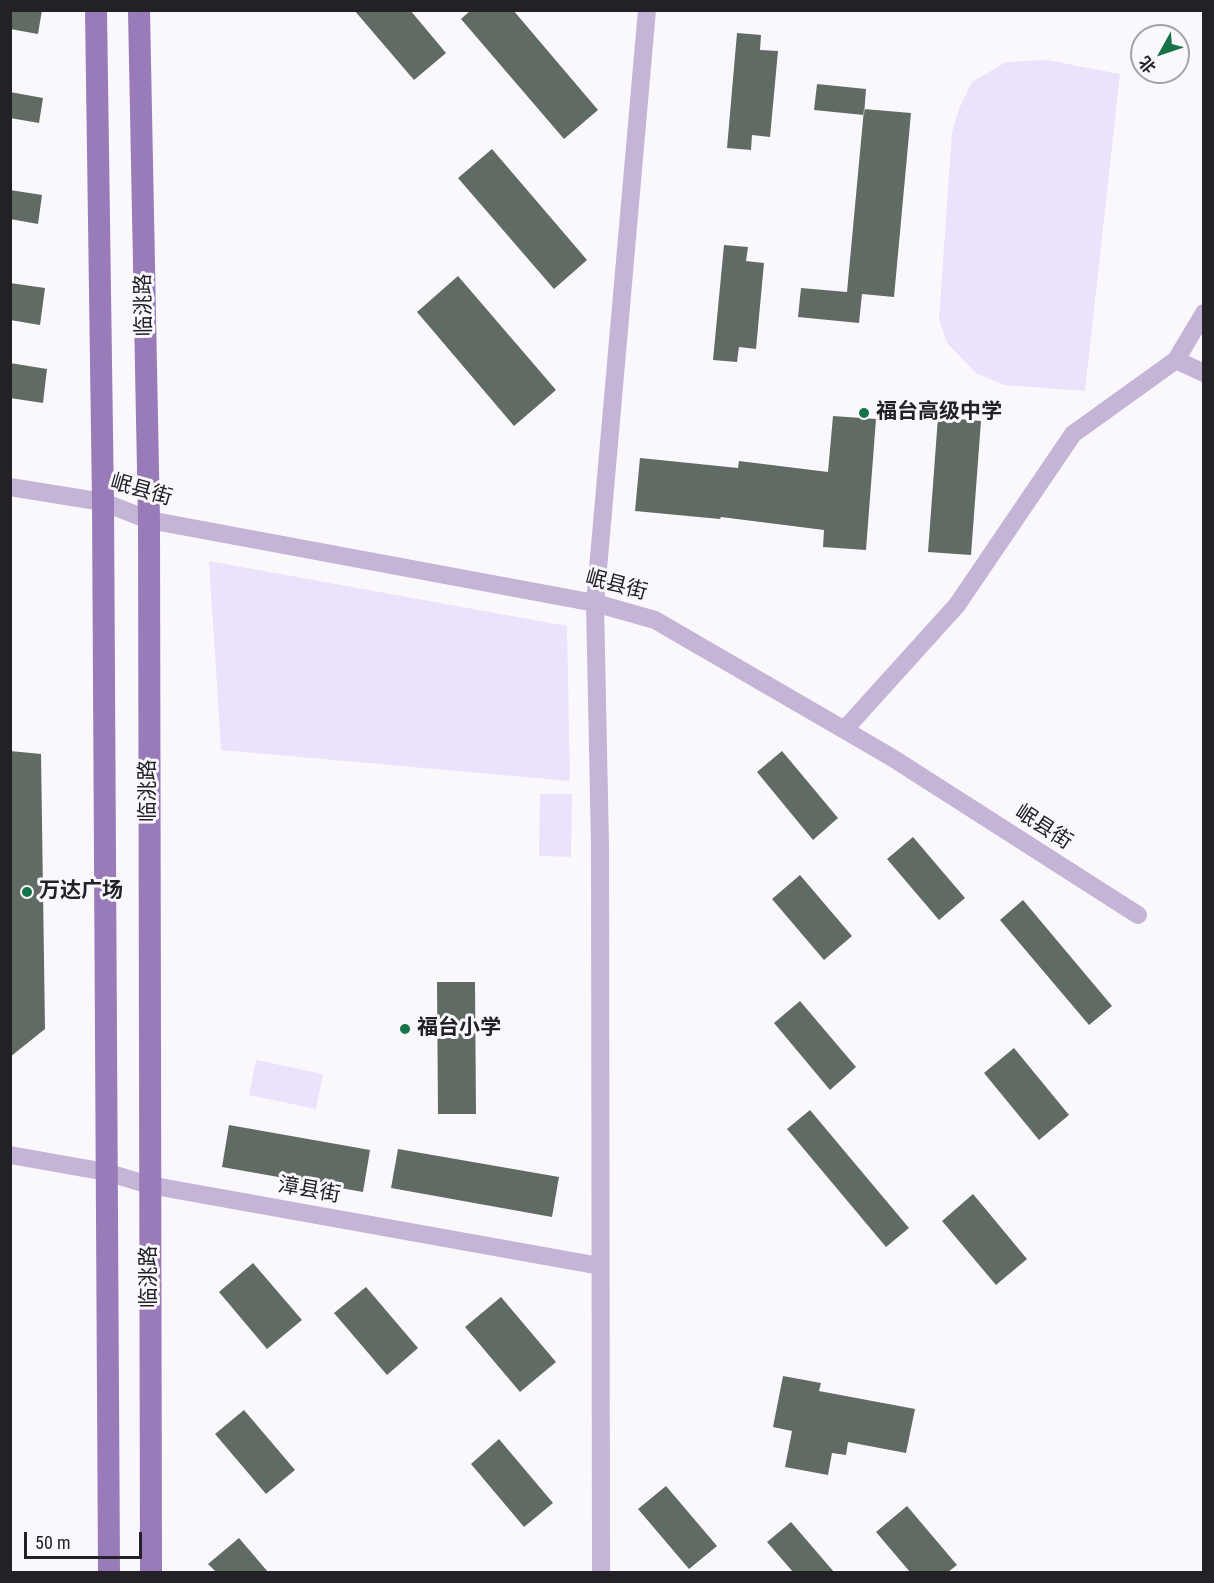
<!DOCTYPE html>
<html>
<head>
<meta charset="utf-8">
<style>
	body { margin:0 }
	#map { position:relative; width:1214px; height:1583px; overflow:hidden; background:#faf8fd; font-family:"Roboto Condensed","Noto Sans SC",sans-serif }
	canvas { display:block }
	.frame { position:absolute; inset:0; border:12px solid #232125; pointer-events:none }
	.north { position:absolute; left:1130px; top:24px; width:60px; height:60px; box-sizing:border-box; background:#faf8fd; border:2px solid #a4a2a7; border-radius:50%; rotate:230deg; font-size:16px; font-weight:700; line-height:24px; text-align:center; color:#232125 }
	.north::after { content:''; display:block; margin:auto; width:21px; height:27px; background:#167247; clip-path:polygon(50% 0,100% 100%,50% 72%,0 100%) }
	.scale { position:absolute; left:24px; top:1532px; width:118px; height:27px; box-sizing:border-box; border:3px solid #232125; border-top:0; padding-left:8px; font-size:18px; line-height:21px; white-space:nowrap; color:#232125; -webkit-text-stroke:4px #faf8fd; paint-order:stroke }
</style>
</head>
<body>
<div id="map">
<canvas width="1214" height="1583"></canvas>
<div class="frame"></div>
<div class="north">北</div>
<div class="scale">50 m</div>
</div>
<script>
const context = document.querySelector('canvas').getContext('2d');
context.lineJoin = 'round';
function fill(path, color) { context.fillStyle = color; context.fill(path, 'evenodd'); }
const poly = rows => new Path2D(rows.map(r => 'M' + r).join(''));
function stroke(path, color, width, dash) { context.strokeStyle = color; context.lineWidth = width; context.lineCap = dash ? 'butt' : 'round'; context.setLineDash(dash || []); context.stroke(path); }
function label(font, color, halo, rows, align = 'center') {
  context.font = font + ' "Roboto Condensed","Noto Sans SC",sans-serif'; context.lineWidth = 6; context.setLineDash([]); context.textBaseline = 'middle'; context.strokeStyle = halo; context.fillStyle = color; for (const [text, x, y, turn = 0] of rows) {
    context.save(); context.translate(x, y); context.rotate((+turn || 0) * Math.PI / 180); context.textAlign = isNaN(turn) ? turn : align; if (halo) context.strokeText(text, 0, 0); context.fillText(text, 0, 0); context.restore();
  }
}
fill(poly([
	[1047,60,1120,74,1085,391,1004,385,976,373,947,343,939,319,952,132,959,109,972,82,1006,62],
	[209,561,567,626,570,781,221,750],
	[540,794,572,794,571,857,539,856],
	[256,1060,323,1074,316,1109,249,1095]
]), '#ede2fb');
fill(poly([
	[10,10,42,10,38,34,10,29],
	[354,10,410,10,446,53,414,80],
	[471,10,513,10,598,110,564,139,461,19],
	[737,33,761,35,760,50,778,51,770,137,752,135,751,150,727,148],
	[817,84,866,89,864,115,814,110],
	[10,92,43,98,39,123,10,118],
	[864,109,911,113,894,297,862,294,859,323,798,317,801,288,847,292],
	[492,149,587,260,554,289,458,178],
	[10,190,42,195,38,224,10,219],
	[724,245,748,247,746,261,764,263,756,349,739,347,737,362,713,360],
	[458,276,556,390,514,426,417,312],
	[10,283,45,288,40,325,10,320],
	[10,363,47,369,43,403,10,398],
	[833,416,876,419,866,550,823,547,824,530,721,517,720,519,635,511,640,458,738,468,739,461,828,472],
	[938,417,981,421,971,555,928,552],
	[10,751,41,754,45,1029,10,1057],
	[782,751,838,818,813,840,757,772],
	[913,837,965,898,939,920,887,859],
	[800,875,852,936,824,960,772,899],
	[1023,900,1112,1006,1089,1025,1000,920],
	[437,982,475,982,476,1114,438,1114],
	[800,1001,856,1067,830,1090,774,1023],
	[1014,1048,1069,1115,1039,1140,984,1073],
	[810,1110,909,1228,886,1247,787,1129],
	[229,1125,370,1150,363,1192,222,1167],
	[398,1149,559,1177,552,1217,391,1188],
	[973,1194,1027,1259,996,1285,942,1221],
	[253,1263,302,1320,267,1349,219,1292],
	[366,1287,418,1348,387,1375,334,1313],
	[501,1297,556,1362,520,1392,465,1327],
	[783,1376,821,1383,819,1391,915,1409,906,1453,848,1442,846,1455,832,1453,828,1475,785,1467,792,1431,773,1427],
	[244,1410,295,1470,266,1494,215,1434],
	[499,1439,553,1503,524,1527,471,1464],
	[666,1486,717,1546,689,1569,638,1509],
	[907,1506,957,1565,948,1572,910,1572,876,1532],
	[791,1522,834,1572,793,1572,767,1542],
	[239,1538,268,1572,216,1572,208,1564]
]), '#606b64');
stroke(poly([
	[1176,360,1204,373],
	[10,487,103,502,149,520,595,603,655,620,891,757,1138,915],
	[845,729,957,605,1073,434,1176,360,1204,313],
	[10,1155,106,1172,149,1185,600,1266],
	[601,1572,600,845,595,603,647,10]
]), '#c4b5d7', 18);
stroke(poly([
	[96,10,103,502,109,1572],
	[139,10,149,520,151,1572]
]), '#987bb8', 22);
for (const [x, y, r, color] of [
	[864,413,6,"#167247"],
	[27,892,6,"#167247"],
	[405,1029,6,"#167247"]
]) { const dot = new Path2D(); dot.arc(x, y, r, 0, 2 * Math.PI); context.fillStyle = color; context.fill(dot); stroke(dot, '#faf8fd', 2); }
label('21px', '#232125', '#faf8fd', [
	["临洮路",145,305,-91],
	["岷县街",141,491,16],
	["岷县街",616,586,15],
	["临洮路",149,791,-90],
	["岷县街",1043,828,33],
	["漳县街",309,1191,10],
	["临洮路",150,1277,-90]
]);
label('bold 21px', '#232125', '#faf8fd', [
	["福台高级中学",876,413],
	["万达广场",39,892],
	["福台小学",417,1029]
], 'left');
</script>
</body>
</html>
